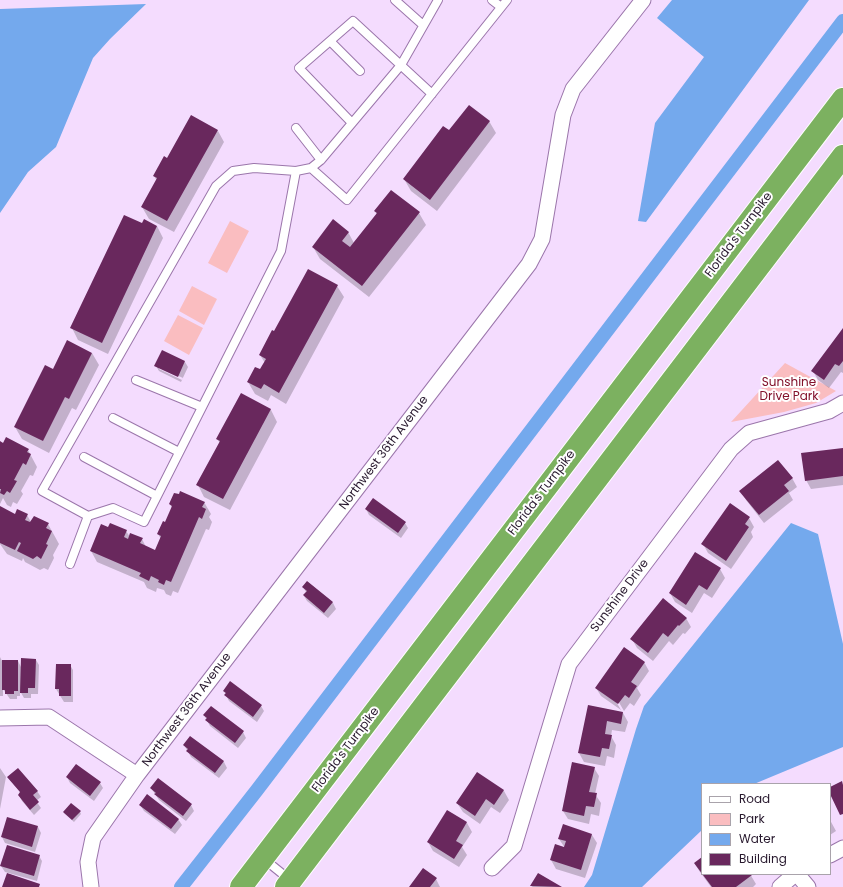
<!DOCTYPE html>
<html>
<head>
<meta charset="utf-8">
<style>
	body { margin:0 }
	#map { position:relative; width:843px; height:887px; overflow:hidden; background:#f4dcfe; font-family:Poppins,sans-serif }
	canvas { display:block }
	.legend { position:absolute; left:701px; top:783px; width:130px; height:92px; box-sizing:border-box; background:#fff; border:1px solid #a9a3ab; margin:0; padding:5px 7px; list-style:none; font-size:12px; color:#28192e }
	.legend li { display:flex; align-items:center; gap:8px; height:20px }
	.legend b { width:20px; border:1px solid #a9a3ab }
</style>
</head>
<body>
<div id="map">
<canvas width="843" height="887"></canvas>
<ul class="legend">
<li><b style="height:5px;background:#fff"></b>Road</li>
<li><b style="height:11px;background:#fabdc0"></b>Park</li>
<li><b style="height:11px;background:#74a9ed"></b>Water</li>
<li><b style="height:11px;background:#69285d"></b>Building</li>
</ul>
</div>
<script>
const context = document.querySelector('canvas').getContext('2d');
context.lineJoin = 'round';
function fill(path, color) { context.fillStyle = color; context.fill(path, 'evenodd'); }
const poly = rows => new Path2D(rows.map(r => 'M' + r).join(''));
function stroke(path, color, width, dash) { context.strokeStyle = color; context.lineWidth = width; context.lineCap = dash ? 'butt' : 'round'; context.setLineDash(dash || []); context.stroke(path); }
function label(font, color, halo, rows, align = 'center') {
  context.font = font + ' Poppins,sans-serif'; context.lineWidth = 4; context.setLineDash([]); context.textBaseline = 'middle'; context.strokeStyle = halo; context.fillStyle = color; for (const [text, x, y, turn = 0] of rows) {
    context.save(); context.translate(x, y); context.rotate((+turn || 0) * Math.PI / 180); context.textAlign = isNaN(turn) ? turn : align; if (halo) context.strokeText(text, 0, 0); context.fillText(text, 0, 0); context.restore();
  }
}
fill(poly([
	[230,221,249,231,227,273,208,263],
	[192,286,217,299,204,325,179,311],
	[178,315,203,328,189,355,164,341],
	[785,363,836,391,816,403,784,412,731,422]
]), '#fabdc0');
fill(poly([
	[672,0,809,0,646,222,638,221,655,123,704,57,657,18],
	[146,4,110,39,93,58,56,147,28,172,0,213,0,9],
	[791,523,818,534,843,644,843,747,754,784,702,784,702,830,642,887,584,887,592,875,636,729,644,706]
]), '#74a9ed');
fill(poly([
	[489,121,496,133,437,211,411,191,404,179,449,132],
	[218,131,224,142,174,232,149,219,142,207,157,181,154,176,167,159],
	[375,211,419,213,426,225,369,297,320,259,313,247,348,232,354,243,377,215],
	[142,225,157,226,163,238,108,354,78,340,72,328],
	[337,286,344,297,286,404,271,395,268,401,255,394,248,382,260,371,265,363,260,355,274,333],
	[843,329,843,373,841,372,829,388,818,380,813,371],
	[92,353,99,365,76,410,72,408,49,453,22,439,15,427],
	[185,362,188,367,181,382,159,371,156,366],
	[159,367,183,378,182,380,159,369],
	[241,394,271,410,277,422,230,510,204,497,198,485,220,443,217,439],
	[0,442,28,450,37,467,33,476,30,475,21,491,23,494,17,504,13,502,11,507,7,505,3,498,0,504],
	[843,449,843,485,811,489,806,480],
	[792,478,797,487,789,493,793,500,764,523,746,500,741,491],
	[204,502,211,514,209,517,212,522,209,530,206,529,178,593,173,591,171,596,166,594,164,590,157,588,156,592,147,588,144,582,97,562,91,551,109,528,126,531,130,537,142,539,146,547,156,551,161,539,158,534,166,523,172,508,170,504],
	[0,507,15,515,27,515,31,522,48,524,59,544,53,555,54,558,48,570,44,568,40,570,25,562,23,558,22,561,7,554,0,544],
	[366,509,405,523,408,528,401,538,369,515],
	[749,518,754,527,751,532,753,537,731,569,708,553,703,544],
	[720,569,725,578,712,598,704,593,692,613,675,602,670,593],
	[308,582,333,603,336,609,328,618,307,601,304,596,306,592,303,587],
	[686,618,691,627,685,634,683,633,673,645,669,641,653,661,637,648,632,639],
	[0,657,2,661,18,661,22,669,36,660,39,665,38,694,31,694,31,698,24,698,20,691,20,696,17,696,17,699,10,699,3,689,3,696,0,696],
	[644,662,649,671,637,688,641,695,634,706,630,703,624,711,617,699,615,700,621,710,601,696,596,688],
	[70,665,73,670,73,702,64,702,56,689],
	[224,691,261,706,264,711,257,722,229,701],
	[589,706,623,713,628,722,625,732,612,730,611,736,616,745,614,758,607,756,605,766,584,762,579,753],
	[204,715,243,732,246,738,238,748,210,726],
	[190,737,224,762,227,768,219,778,191,757,184,745],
	[0,768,6,777,0,809],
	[594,768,599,776,595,794,601,803,599,816,591,814,589,824,568,819,563,811],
	[478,774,504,791,509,800,500,813,491,807,480,824,463,812,457,803],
	[8,777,37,791,41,797,36,801,41,808,34,815,22,801,19,795,21,793],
	[67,777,100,783,103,788,94,801,70,783],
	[151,788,191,805,194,811,186,821,159,800],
	[140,805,178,819,182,825,175,834,144,811],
	[448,811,467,823,472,832,462,847,467,855,459,867,433,851,428,842],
	[80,812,81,814,74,822,64,813],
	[830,820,836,831,830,835],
	[564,826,592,835,597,843,585,878,556,869,551,860,565,848,559,839],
	[38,827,41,833,35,852,5,843,2,837],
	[39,856,42,861,37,881,5,872,1,866],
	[702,859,702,874,750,874,756,884,753,887,711,887,700,872,695,864],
	[539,874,560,887,532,887],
	[436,879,440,887,410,887]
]), '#0003');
stroke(poly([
	[181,887,257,790,843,21]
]), '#74a9ed', 14);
fill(poly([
	[469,105,490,121,430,200,403,179,443,126,449,130],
	[191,115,218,130,167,221,141,207,157,178,153,176,164,156,167,158],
	[391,190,420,212,362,286,312,247,333,219,349,232,342,241,350,247,377,213,374,211],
	[124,215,142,223,144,219,157,226,102,343,70,328],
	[308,269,338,285,279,393,264,384,261,389,247,382,255,367,260,369,266,359,259,355,272,330,274,331],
	[843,328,843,361,839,366,835,364,824,380,811,371],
	[67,340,92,353,69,399,65,397,43,441,14,427,45,365,53,369],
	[162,350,185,361,178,377,154,366],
	[241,393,271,409,223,499,196,485,220,441,216,439],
	[6,437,29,449,27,452,31,454,26,465,23,463,14,480,17,481,10,493,7,491,4,495,0,493,1,489,0,489,0,441,3,443],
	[843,448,843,476,805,481,801,453],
	[778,460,793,478,784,485,789,491,759,515,739,491],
	[180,491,205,502,202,507,206,509,202,519,199,517,171,582,166,580,164,585,158,582,159,580,151,576,149,581,139,576,141,573,90,551,101,524,108,527,110,523,127,530,124,537,128,539,130,533,143,538,140,543,155,550,161,536,157,534,163,521,165,522,172,506,169,504,174,493,179,494],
	[373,498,406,522,398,533,365,509],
	[730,503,750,517,745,524,749,527,726,561,701,544],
	[0,506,15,514,17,509,28,514,25,520,30,522,34,516,49,523,46,528,52,531,46,544,48,545,41,559,37,556,33,559,17,551,21,543,19,542,15,550,0,543],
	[695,552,721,568,707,590,699,585,686,605,669,593],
	[307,581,333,602,324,613,303,595,307,591,302,587],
	[663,598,687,618,679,626,678,625,668,637,663,633,648,653,630,639],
	[624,647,645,662,631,682,637,686,629,698,625,695,618,704,595,688],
	[21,658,36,659,35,688,28,688,28,693,20,693],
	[2,660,18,660,18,691,14,691,14,694,5,694,5,690,2,690],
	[56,664,71,664,71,696,59,696,59,689,55,689],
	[230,681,262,705,253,717,224,695,226,693,223,691],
	[588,705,623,712,621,724,607,721,605,734,612,735,609,749,602,748,600,757,578,753],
	[211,706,244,731,235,743,205,720,207,718,203,715],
	[190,736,224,761,215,773,186,751,188,749,183,745],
	[572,762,595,767,589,792,597,793,594,807,586,806,584,816,562,811],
	[76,764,101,782,90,796,66,777],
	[18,768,38,791,33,795,39,802,30,810,18,795,20,792,7,777],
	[477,772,504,790,494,805,486,799,475,816,456,803],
	[158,778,192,804,183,816,154,794,156,793,150,788],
	[842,781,843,785,843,814,840,815,830,794,830,787],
	[147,794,179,819,171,829,139,805],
	[71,803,81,811,72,820,63,812],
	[447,810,467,822,456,841,463,845,454,859,427,842],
	[7,817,38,826,32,847,1,837],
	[563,824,592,834,581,870,550,860,555,844,564,847,566,841,558,839],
	[7,845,40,855,34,876,0,866],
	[702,857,702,874,751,874,752,875,736,887,712,887,694,863],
	[423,868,437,878,430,887,409,887],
	[7,873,40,884,39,887,2,887],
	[538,873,562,887,530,886]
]), '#69285d');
const lane = poly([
	[395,0,423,25],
	[492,0,501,7],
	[330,41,360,71],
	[352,123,299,68,353,21,432,94],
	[296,128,321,160],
	[311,168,347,200,507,0],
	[296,171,281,251,144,522,113,508,88,516,42,491,216,186,233,171,254,168,296,171,311,168,321,160,401,65,438,0],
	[136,380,202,407],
	[113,418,179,452],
	[84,457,157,496],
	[70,564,88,516],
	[264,859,290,880]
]);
const street = poly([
	[0,718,49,717,137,775],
	[830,855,843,848],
	[492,868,514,846,569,664,731,449,749,433,829,411,843,403],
	[797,874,808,887],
	[91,887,88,862,93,838,137,775,529,264,542,239,563,115,573,89,643,0],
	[780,887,795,874]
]);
const highway = poly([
	[241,887,843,99],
	[286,887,843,156]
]);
stroke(lane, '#9b76ab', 10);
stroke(street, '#9b76ab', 17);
stroke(highway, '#fff', 24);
stroke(lane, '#fff', 8);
stroke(street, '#fff', 15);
stroke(highway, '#7cb160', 22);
label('12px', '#28192e', '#fff', [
	["Florida's Turnpike",739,235,-53],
	["Northwest 36th Avenue",384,453,-53],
	["Florida's Turnpike",542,493,-53],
	["Sunshine Drive",620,596,-53],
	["Northwest 36th Avenue",187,710,-53],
	["Florida's Turnpike",346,750,-53]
]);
label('12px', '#83122c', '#fff', [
	["Sunshine",789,383],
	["Drive Park",789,397]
]);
</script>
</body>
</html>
